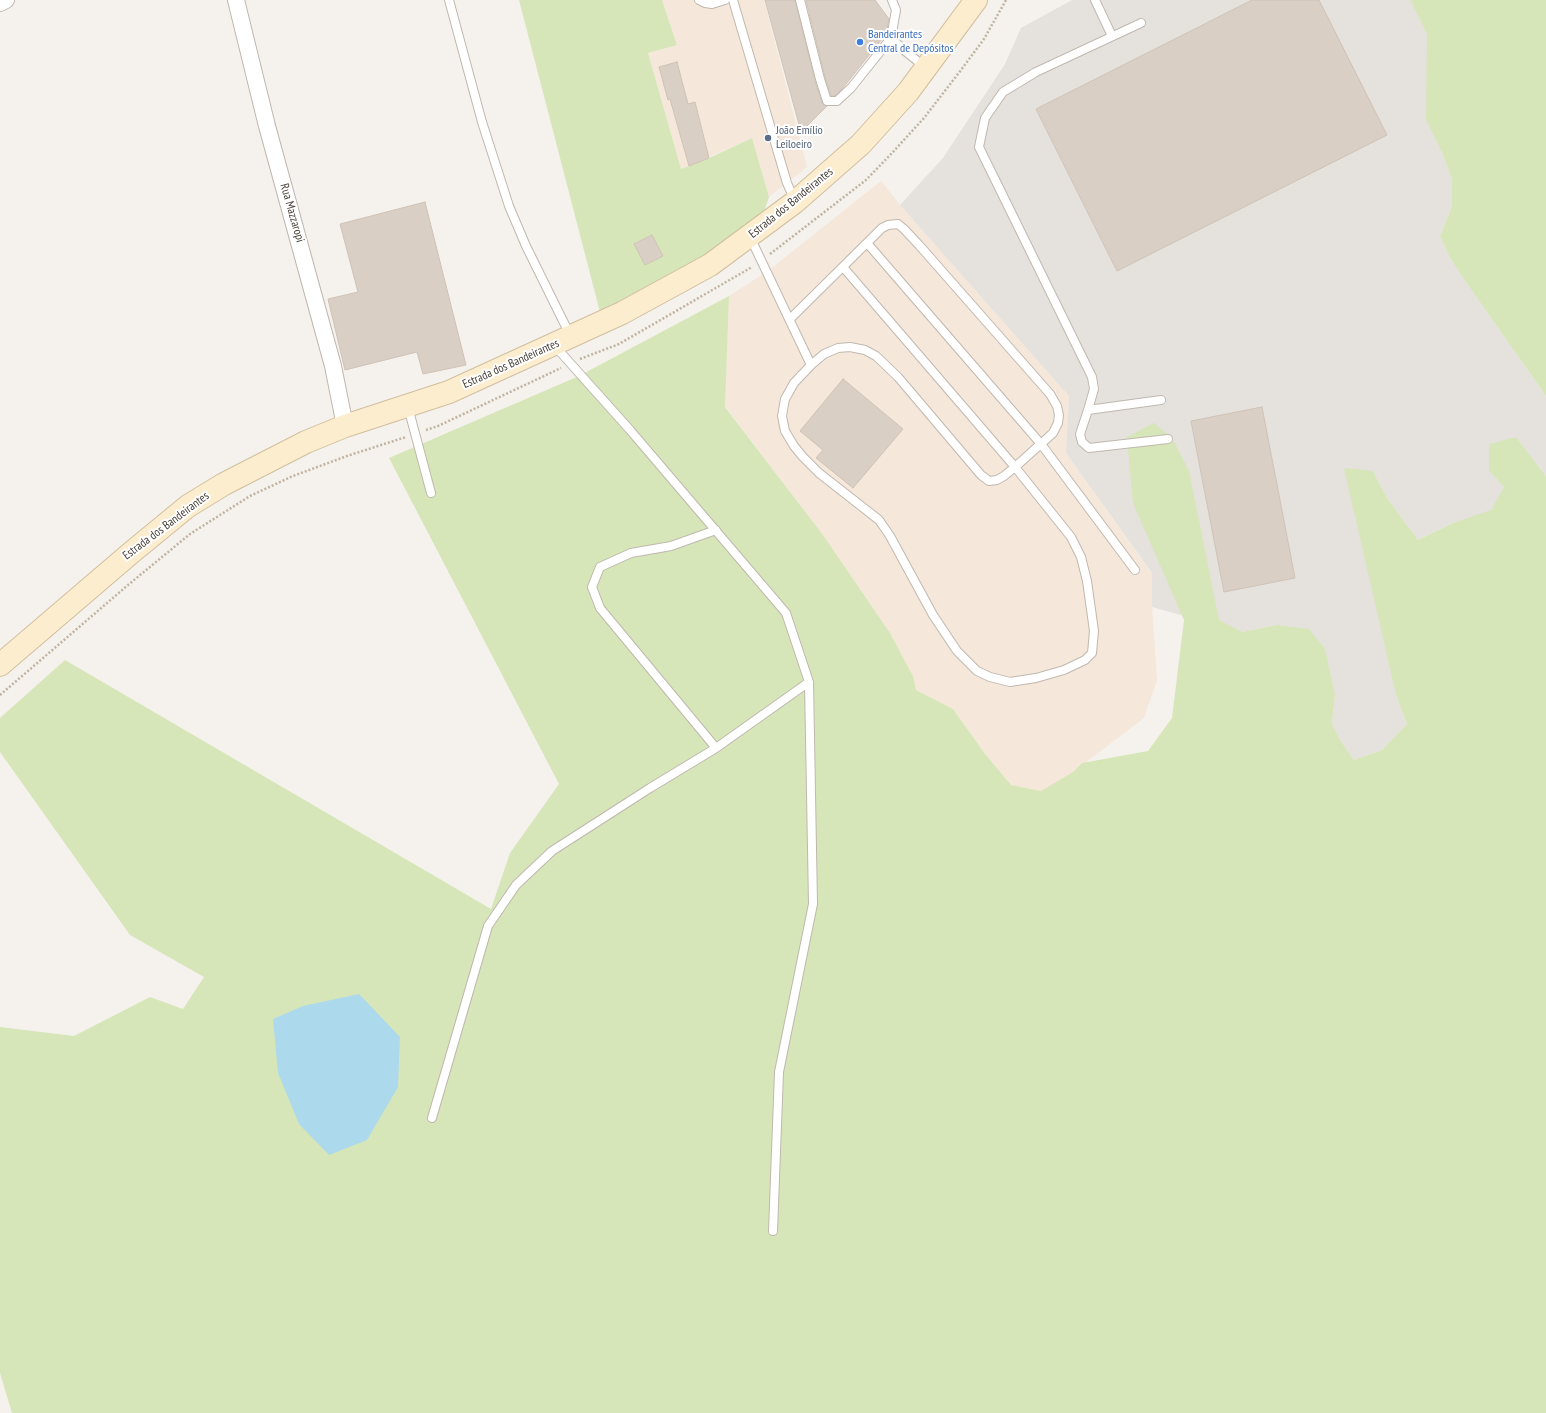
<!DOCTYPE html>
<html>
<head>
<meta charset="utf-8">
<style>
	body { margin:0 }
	canvas { display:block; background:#f5f1ec }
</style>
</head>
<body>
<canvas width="1546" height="1413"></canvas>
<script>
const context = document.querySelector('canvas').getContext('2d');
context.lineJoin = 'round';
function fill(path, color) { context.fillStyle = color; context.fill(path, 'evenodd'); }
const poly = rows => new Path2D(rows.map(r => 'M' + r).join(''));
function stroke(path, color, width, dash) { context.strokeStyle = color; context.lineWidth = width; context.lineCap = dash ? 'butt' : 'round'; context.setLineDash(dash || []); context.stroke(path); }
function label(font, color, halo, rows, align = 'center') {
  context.font = font + ' "PT Sans Narrow",sans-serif'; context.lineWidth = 4; context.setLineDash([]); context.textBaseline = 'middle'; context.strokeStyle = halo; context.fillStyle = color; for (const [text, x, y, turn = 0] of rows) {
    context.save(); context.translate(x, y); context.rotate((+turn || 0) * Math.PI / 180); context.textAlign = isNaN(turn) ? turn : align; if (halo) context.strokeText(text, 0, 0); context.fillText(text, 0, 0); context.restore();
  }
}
fill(poly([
	[662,0,764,0,807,167,769,197,752,138,681,169,648,53,677,45],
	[881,181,900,205,1069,396,1066,453,1152,574,1152,607,1157,680,1144,718,1073,772,1041,791,1011,785,985,754,953,709,916,690,913,676,890,633,823,535,725,406,729,296,768,271]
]), '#f5e7d9');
fill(poly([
	[1072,0,1410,0,1427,34,1427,68,1441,150,1452,179,1452,206,1440,236,1450,258,1465,281,1546,396,1546,476,1516,437,1489,471,1504,487,1491,511,1453,523,1418,540,1387,498,1373,471,1396,695,1407,724,1382,750,1354,760,1340,740,1332,724,1335,695,1276,625,1242,632,1152,607,1152,573,1066,453,1069,396,900,205,943,158,1005,64,1021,28]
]), '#e5e1dd');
fill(poly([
	[519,0,662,0,677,45,648,53,681,169,709,158,752,138,769,197,763,215,716,250,681,271,600,312],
	[1410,0,1546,0,1546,396,1465,281,1450,258,1440,236,1452,206,1452,179,1441,150,1426,120,1427,34],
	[729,296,725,407,823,535,890,633,913,676,916,690,953,709,985,754,1011,785,1041,791,1073,772,1082,763,1148,751,1172,718,1184,620,1133,503,1127,437,1154,423,1172,438,1189,471,1219,620,1242,632,1276,625,1309,629,1325,649,1335,695,1332,724,1340,740,1354,760,1382,750,1407,724,1396,695,1344,468,1373,471,1387,498,1418,540,1453,523,1491,510,1504,487,1489,471,1489,444,1516,437,1546,476,1546,1413,12,1413,0,1373,0,1027,74,1036,150,997,183,1009,204,977,130,935,0,752,0,718,65,660,491,909,510,853,559,784,389,458,579,376]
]), '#d6e6b8');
fill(poly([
	[359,994,400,1037,398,1087,367,1140,329,1155,299,1124,278,1073,273,1019,303,1006]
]), '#add9ed');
const building = poly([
	[765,0,795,0,815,81,822,103,827,106,801,132,765,0],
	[806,0,875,0,889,19,886,34,842,89,835,96,831,96,825,77,806,0],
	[1252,0,1319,0,1387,135,1117,271,1036,109,1252,0],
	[677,62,688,104,695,102,709,158,689,166,670,99,668,100,659,67,677,62],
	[425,202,466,365,423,374,417,352,345,370,328,299,358,292,340,224,425,202],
	[652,235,663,256,645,265,634,244,652,235],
	[843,379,903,429,853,488,816,458,823,450,800,431,843,379],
	[1262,407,1295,578,1224,592,1191,421,1262,407]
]);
fill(building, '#d9cfc5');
stroke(building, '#d0c3b6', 1);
const service = poly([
	[449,0,482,122,509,206,526,246,571,337],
	[699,0,705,3,712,4,725,0],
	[733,0,787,183,795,201],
	[800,0,820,79,827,101,837,101,851,88,891,38,905,51,925,67],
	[1095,0,1112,36],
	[1141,23,1036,72,1003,92,985,118,979,147,1092,377,1094,389,1088,410,1080,434,1082,442,1089,448,1168,439],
	[891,38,896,10,892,0],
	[750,237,811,365,794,383,785,399,782,416,785,431,794,446,803,457,819,473,879,520,890,536,933,615,957,651,977,671,990,677,1010,682,1036,678,1064,670,1085,660,1092,653,1094,631,1087,581,1081,557,1071,537,1015,467,1004,476,997,480,989,481,981,475,898,377,876,356,865,350,850,347,838,348,824,354,811,365],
	[867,243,1041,444,1135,570],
	[790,319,882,228,888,225,898,224,904,229,919,245,1050,394,1057,406,1059,415,1058,423,1053,433,1015,467,843,267],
	[554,345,630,430,786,613,809,682,813,904,779,1072,773,1231],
	[408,407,431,493],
	[1088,410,1161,400],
	[716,748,600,608,592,587,600,567,631,553,671,546,716,530],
	[432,1118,488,926,516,885,552,851,650,788,716,748,809,682]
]);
const minor = poly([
	[236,0,267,126,333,366,345,426],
	[0,3,6,0]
]);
const secondary = poly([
	[0,665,132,552,188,506,224,484,306,442,345,426,449,392,622,313,710,265,795,202,861,144,908,92,976,0]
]);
stroke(service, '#c0b8af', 10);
stroke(minor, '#c0b8af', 18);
stroke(secondary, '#d1bf9f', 24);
stroke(poly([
	[770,254,866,180,892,153,924,118,961,70,984,39,1006,0],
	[580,359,619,344,752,267],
	[426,430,438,426,561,368],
	[0,695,128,585,190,534,250,496,293,476,347,456,406,437]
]), '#c1b3a1', 2.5, [2, 2]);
stroke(service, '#fff', 8);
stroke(minor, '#fff', 16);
stroke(secondary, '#fcedcf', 22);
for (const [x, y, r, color] of [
	[860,42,4,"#3f7fe0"],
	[768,138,4,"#5c6f8a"]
]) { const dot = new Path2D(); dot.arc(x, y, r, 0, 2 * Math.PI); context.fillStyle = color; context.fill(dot); stroke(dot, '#fff', 1.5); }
label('12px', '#366cbe', '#fff', [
	["Bandeirantes",868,35],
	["Central de Depósitos",868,49]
], 'left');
label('12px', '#4e5e75', '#fff', [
	["João Emílio",776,131],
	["Leiloeiro",776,145]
], 'left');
label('12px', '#49423a', '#fff', [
	["Estrada dos Bandeirantes",791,203,-39],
	["Rua Mazzaropi",292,213,74],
	["Estrada dos Bandeirantes",511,364,-24],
	["Estrada dos Bandeirantes",166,526,-37]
]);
</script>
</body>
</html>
